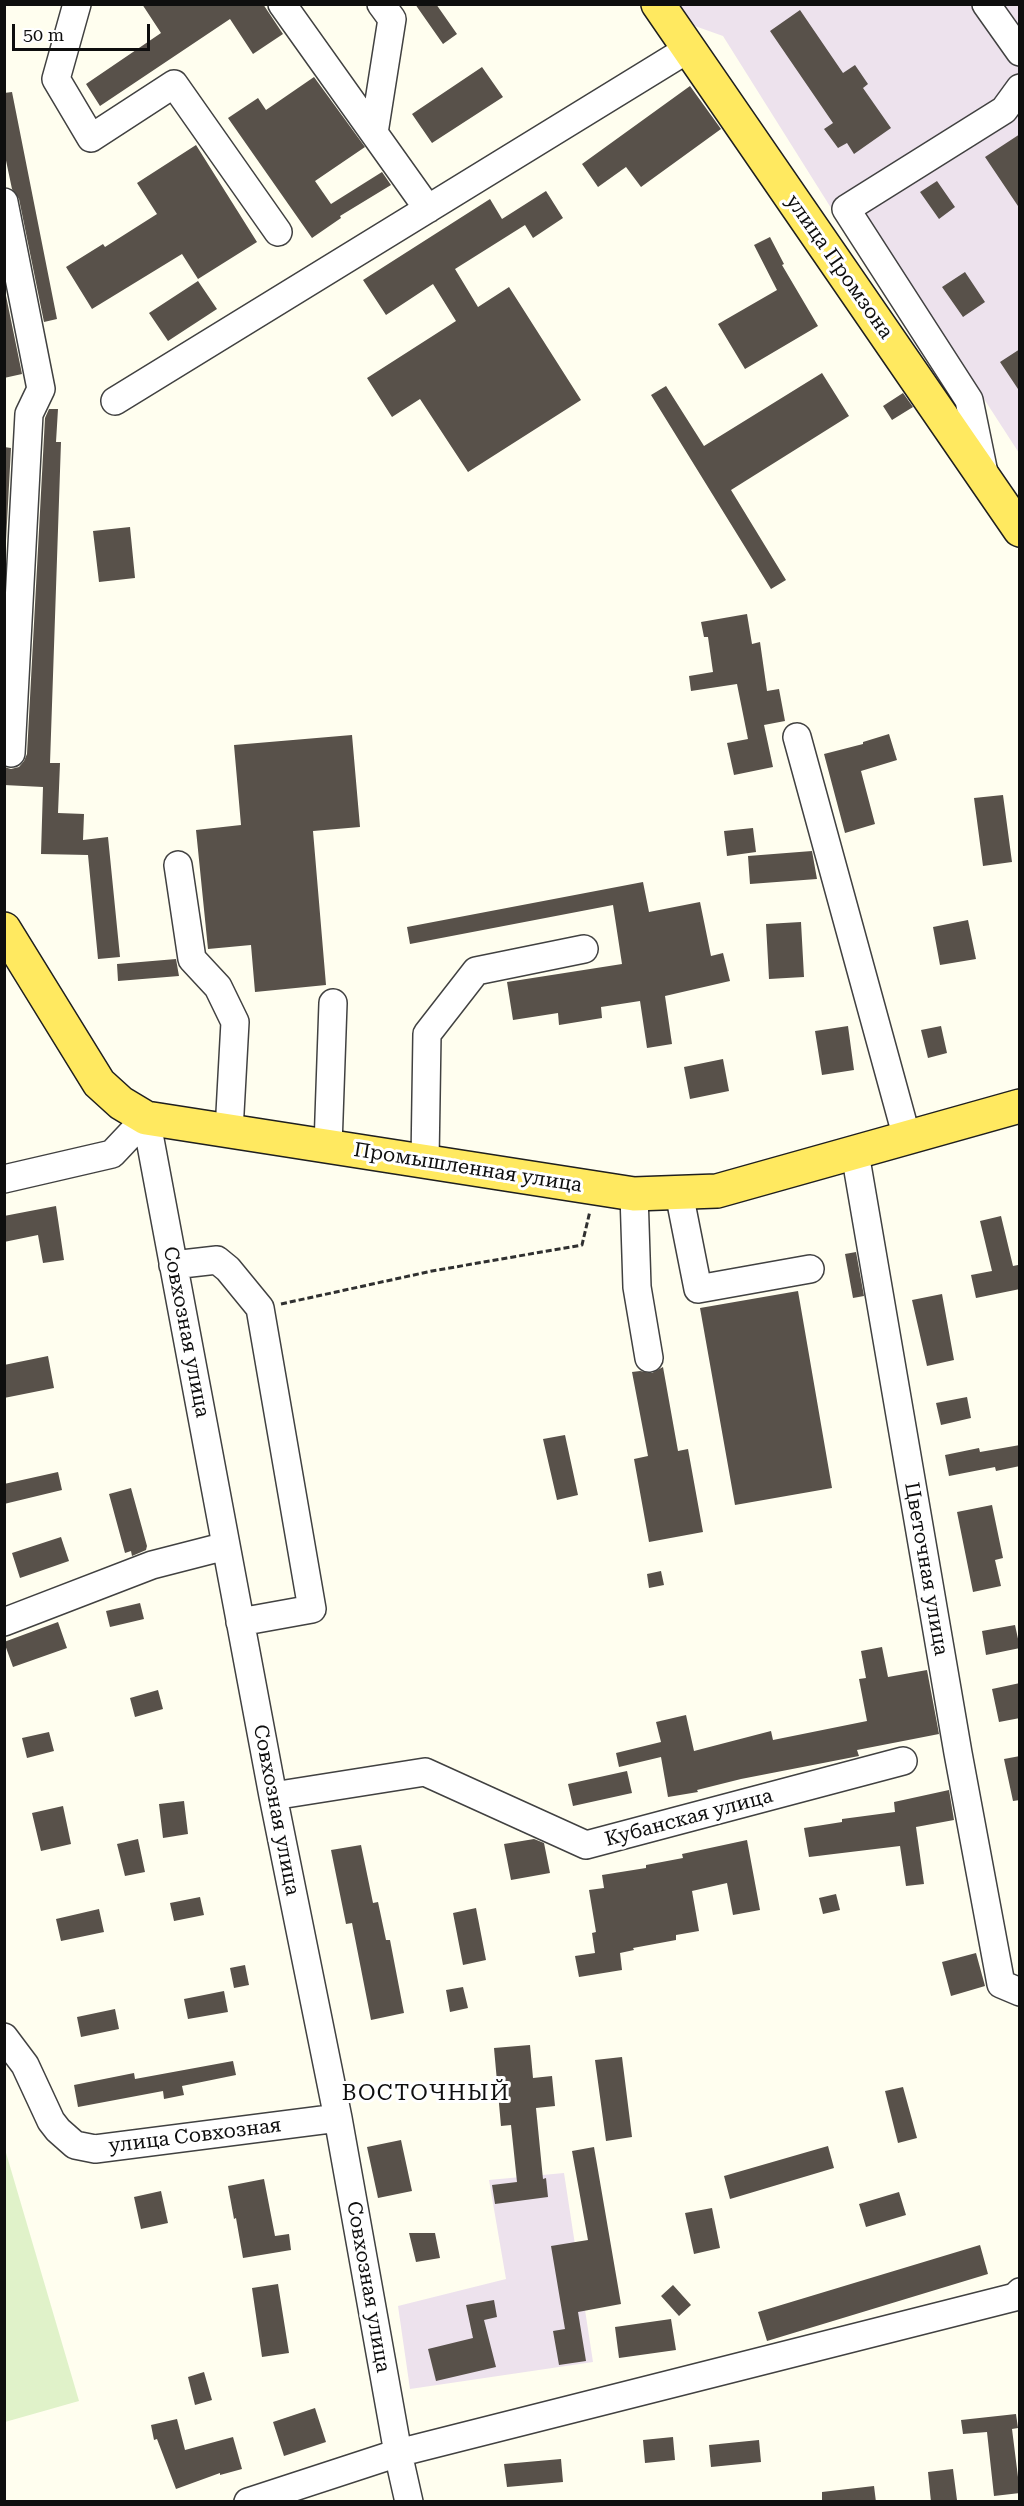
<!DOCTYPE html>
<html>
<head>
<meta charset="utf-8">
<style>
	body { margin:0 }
	#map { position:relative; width:1024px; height:2506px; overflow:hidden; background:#fffeef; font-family:"Roboto Serif",serif }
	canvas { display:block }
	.frame { position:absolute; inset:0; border:6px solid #0e0e0e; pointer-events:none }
	.scale { position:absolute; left:12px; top:24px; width:138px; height:27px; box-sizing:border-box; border:3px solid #0e0e0e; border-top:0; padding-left:8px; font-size:18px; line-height:21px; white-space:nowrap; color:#0e0e0e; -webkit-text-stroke:4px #fff; paint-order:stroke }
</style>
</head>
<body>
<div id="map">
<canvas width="1024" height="2506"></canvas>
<div class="frame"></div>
<div class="scale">50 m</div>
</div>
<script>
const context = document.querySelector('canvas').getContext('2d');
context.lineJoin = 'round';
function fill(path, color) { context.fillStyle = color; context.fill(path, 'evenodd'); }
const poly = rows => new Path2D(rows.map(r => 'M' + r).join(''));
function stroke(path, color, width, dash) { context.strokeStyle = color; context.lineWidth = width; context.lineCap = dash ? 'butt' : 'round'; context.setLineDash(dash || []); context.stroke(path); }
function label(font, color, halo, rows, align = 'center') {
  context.font = font + ' "Roboto Serif",serif'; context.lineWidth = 6; context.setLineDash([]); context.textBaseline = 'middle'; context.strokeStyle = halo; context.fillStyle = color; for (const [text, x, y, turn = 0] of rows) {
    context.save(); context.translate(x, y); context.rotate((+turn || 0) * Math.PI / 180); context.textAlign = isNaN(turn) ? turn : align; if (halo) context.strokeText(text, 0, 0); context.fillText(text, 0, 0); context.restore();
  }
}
fill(poly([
	[678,5,1019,5,1019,453,975,385,951,399,723,36,692,25],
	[564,2173,593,2362,410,2389,398,2306,506,2279,489,2180]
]), '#ede2ed');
fill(poly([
	[4,2146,79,2401,5,2422,4,2422]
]), '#e0f2c9');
fill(poly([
	[142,4,263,4,283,34,253,54,230,19,100,106,86,84,161,33],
	[415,4,436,4,457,34,443,44],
	[800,10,843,73,855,65,868,84,863,88,891,128,854,154,847,143,838,148,824,129,833,123,770,31],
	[482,67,503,97,432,143,412,114],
	[314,77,365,147,315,181,331,204,382,172,391,185,340,216,341,218,312,238,228,118,258,98,266,110],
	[690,86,721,129,641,187,626,167,598,187,582,164],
	[12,92,57,319,44,322,19,199,12,189,4,151,4,93],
	[1020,134,1020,209,985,157],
	[196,145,257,242,198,279,182,254,92,309,66,267,103,244,105,247,157,214,137,183],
	[937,181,955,207,939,219,920,192],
	[546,191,563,218,533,238,525,225,455,269,478,307,509,287,581,400,468,472,420,399,392,417,367,378,456,321,433,284,386,315,363,280,490,199,502,219],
	[770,237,784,264,782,265,818,326,745,369,718,324,777,290,754,245],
	[965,272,985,302,963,317,942,287],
	[198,281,217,309,168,341,149,313],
	[4,286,22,374,4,378],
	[1020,349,1020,392,1000,362],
	[822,373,849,416,731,490,786,580,771,589,651,395,666,386,704,446],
	[903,393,913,407,892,420,883,406],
	[49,409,58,409,56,442,61,442,50,763,60,763,58,813,84,814,83,840,108,837,120,957,98,959,88,855,41,854,43,787,4,785,4,767,11,769,19,767,24,761,27,754,45,418],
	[4,447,11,448,4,578],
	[130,527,135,578,99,582,93,531],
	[747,614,752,644,760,642,767,691,779,689,785,721,764,725,773,767,734,775,727,743,748,739,737,684,691,691,689,676,713,672,708,637,704,637,701,622],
	[889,734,897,760,861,771,875,824,845,833,824,754,863,744,863,742],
	[352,735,360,827,313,831,326,985,255,992,251,945,208,949,196,830,241,825,234,745],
	[1003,795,1012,862,983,866,974,798],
	[753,828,756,852,727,856,724,831],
	[812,851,817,879,750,884,748,856],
	[643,882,649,912,700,902,711,956,723,953,730,981,665,996,672,1044,647,1048,640,1001,601,1007,602,1018,559,1025,558,1013,513,1020,507,982,622,964,613,905,410,944,407,927],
	[968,920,976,959,940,965,933,927],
	[801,922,804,977,769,979,766,924],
	[176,959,179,976,118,981,117,964],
	[848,1026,854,1070,822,1075,815,1031],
	[941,1026,947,1053,928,1058,921,1030],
	[723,1059,729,1091,690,1099,684,1067],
	[56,1206,64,1260,43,1263,38,1235,4,1242,4,1216],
	[1001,1216,1013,1266,1018,1265,1020,1289,976,1298,971,1275,992,1271,980,1221],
	[856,1252,864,1296,853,1298,845,1254],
	[798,1291,832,1488,735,1505,700,1308],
	[942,1294,954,1360,927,1366,912,1300],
	[48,1356,54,1388,4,1398,4,1365],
	[663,1367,678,1451,688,1449,703,1532,649,1542,634,1459,648,1456,632,1372,640,1371,652,1373],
	[967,1397,971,1418,941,1425,936,1403],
	[565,1435,578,1495,557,1500,543,1439],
	[1020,1445,1020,1466,996,1471,995,1467,949,1476,945,1455,979,1448,980,1452],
	[58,1472,62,1490,4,1504,4,1484],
	[131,1488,147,1546,146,1550,132,1556,131,1551,125,1553,109,1494],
	[992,1505,1003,1558,995,1560,1001,1586,973,1592,957,1512],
	[61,1537,69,1561,20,1578,12,1553],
	[661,1571,664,1585,649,1588,647,1574],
	[140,1603,144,1619,110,1627,106,1611],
	[58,1622,67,1648,13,1667,4,1642],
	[1015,1625,1020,1648,986,1655,982,1631],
	[882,1647,888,1677,927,1670,939,1734,857,1750,859,1756,741,1779,697,1790,698,1792,668,1797,661,1757,619,1767,616,1753,661,1742,656,1722,686,1715,694,1751,771,1731,773,1740,867,1721,859,1679,866,1678,861,1651],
	[1020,1683,1020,1718,999,1722,992,1689],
	[158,1690,163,1709,135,1717,130,1698],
	[49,1732,54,1751,27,1758,22,1738],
	[1020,1756,1020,1800,1013,1801,1004,1759],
	[627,1771,632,1793,573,1806,568,1784],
	[949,1790,954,1820,916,1827,924,1884,906,1886,900,1846,809,1857,804,1828,842,1822,842,1819,895,1812,894,1802],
	[184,1801,188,1834,163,1838,159,1804],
	[63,1806,71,1844,41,1851,32,1813],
	[138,1839,145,1872,125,1876,117,1844],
	[534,1839,544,1843,550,1873,511,1880,504,1844],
	[747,1840,760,1910,733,1915,727,1883,692,1891,699,1931,676,1935,676,1940,633,1948,634,1950,620,1953,622,1970,579,1977,575,1956,595,1953,592,1933,596,1932,589,1890,604,1888,602,1875,646,1868,646,1865,683,1858,682,1854],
	[361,1845,373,1903,378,1902,386,1940,390,1940,404,2013,371,2020,352,1923,346,1924,331,1850],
	[836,1894,840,1910,823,1914,819,1898],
	[200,1897,204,1915,174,1921,170,1903],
	[476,1908,486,1960,463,1965,453,1913],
	[99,1909,104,1932,61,1941,56,1919],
	[976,1953,985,1986,951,1996,942,1962],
	[245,1965,249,1985,234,1988,230,1968],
	[463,1987,468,2008,450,2012,446,1990],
	[224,1991,228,2012,188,2019,184,1999],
	[115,2009,119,2029,81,2037,77,2017],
	[530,2045,533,2078,552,2076,555,2106,536,2108,543,2179,546,2178,548,2197,495,2204,492,2185,517,2182,511,2125,501,2126,494,2048],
	[622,2057,632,2137,606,2141,595,2060],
	[233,2061,236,2075,182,2086,184,2095,164,2099,163,2091,78,2107,74,2085,134,2073,135,2079],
	[903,2087,917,2138,898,2143,885,2091],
	[401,2140,412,2191,378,2198,367,2147],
	[828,2146,834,2168,730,2199,724,2176],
	[594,2147,621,2304,578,2312,586,2361,559,2365,553,2331,565,2329,551,2246,588,2240,572,2151],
	[264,2179,275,2236,289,2234,291,2250,243,2258,236,2218,234,2219,228,2186],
	[161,2191,168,2223,141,2229,134,2197],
	[899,2192,906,2215,866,2227,859,2204],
	[712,2208,720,2248,694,2254,685,2213],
	[409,2233,435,2233,440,2258,416,2262],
	[980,2245,988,2274,767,2341,758,2312],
	[278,2284,289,2353,262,2357,252,2288],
	[673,2285,691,2305,679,2316,661,2296],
	[494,2300,497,2317,484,2320,496,2367,436,2381,428,2349,473,2338,466,2305],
	[671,2319,676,2350,619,2358,615,2327],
	[204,2372,212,2400,195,2405,188,2377],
	[315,2408,326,2442,284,2456,273,2422],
	[1016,2414,1018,2428,1012,2429,1020,2493,994,2496,987,2432,963,2434,961,2420],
	[177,2419,185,2450,233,2437,242,2469,220,2475,220,2473,176,2489,157,2439,154,2440,151,2425],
	[673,2437,675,2460,645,2463,643,2440],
	[759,2440,761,2462,711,2467,709,2445],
	[561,2459,563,2482,507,2487,504,2464],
	[953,2469,957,2500,931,2502,928,2472],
	[874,2486,876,2502,822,2502,822,2492]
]), '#58514a');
const minor = poly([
	[77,4,56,79,91,138,174,84,278,232],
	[282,4,428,209],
	[986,4,1020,52],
	[374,133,392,19,381,4],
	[4,202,41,389,29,414,11,753],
	[115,401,688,49],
	[984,473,969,400,846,209,1004,110,1020,88],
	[797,737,907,1138],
	[178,865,192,959,218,987,235,1022,229,1131],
	[146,1118,273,1796,338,2118,398,2453,409,2502],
	[328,1146,333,1003],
	[855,1153,958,1753,1001,1984,1020,1992],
	[425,1161,427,1034,476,971,584,949],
	[4,1179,112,1154,146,1118],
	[679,1193,698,1289,810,1269],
	[634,1194,637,1287,649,1358],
	[173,1265,217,1260,228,1269,260,1308,312,1609,240,1622],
	[4,1622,152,1565,226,1546],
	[273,1796,425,1772,586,1845,903,1761],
	[4,2037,25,2065,51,2121,58,2130,75,2145,95,2149,338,2118],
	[248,2502,398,2453,1015,2297,1020,2292]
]);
const major = poly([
	[658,4,1020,530],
	[4,929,99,1083,121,1103,146,1118,634,1194,717,1191,1020,1106]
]);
stroke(minor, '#414141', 30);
stroke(major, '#1f1f1f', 36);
stroke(poly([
	[281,1304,432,1271,582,1245,590,1211]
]), '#303030', 3, [6, 3]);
stroke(minor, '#fff', 27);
stroke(major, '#ffe960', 33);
label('20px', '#0e0e0e', '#fff', [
	["улица Промзона",839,267,55],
	["Промышленная улица",468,1168,9],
	["Совхозная улица",186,1332,79],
	["Цветочная улица",926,1569,80],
	["Совхозная улица",276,1810,79],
	["Кубанская улица",689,1818,-15],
	["улица Совхозная",195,2136,-7],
	["Совхозная улица",368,2287,80]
]);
context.letterSpacing = '1.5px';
label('22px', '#0e0e0e', '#fff', [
	["ВОСТОЧНЫЙ",426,2094]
]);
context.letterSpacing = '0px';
</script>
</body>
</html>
